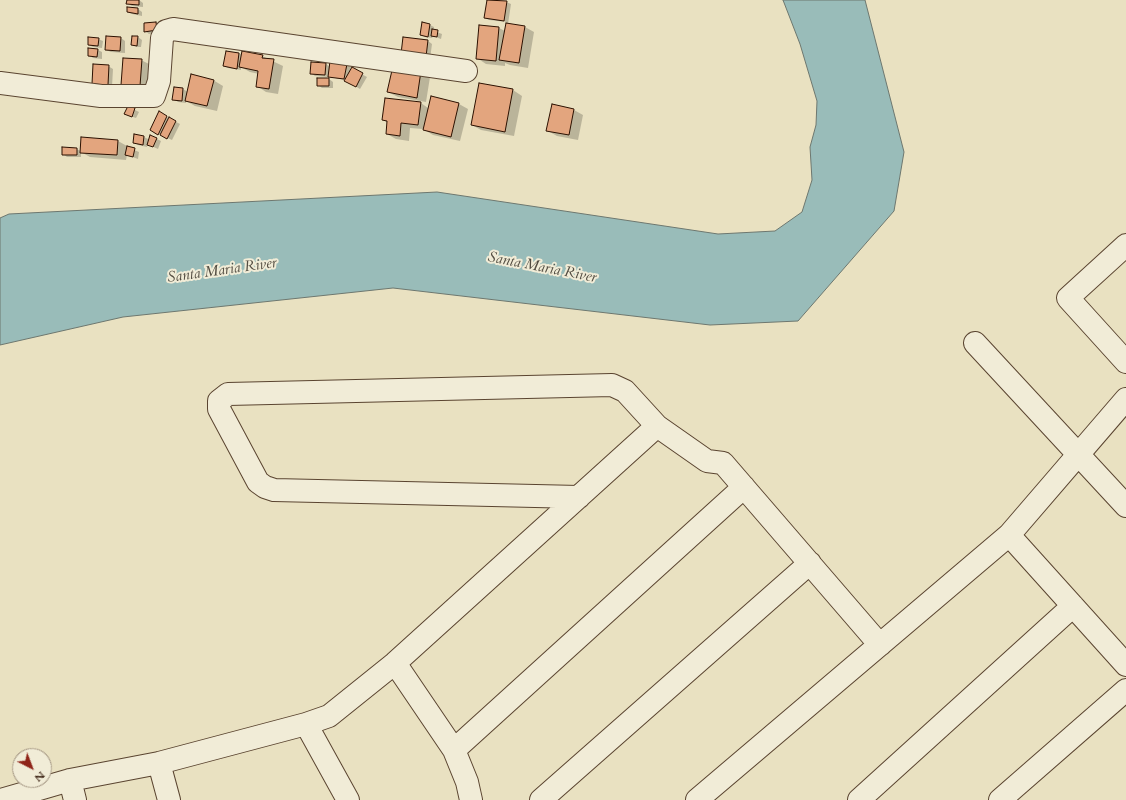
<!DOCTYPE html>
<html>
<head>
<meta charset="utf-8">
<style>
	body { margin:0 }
	#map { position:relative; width:1126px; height:800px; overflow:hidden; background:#e9e1c1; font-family:Cardo,serif }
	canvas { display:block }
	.north { position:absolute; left:12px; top:748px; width:40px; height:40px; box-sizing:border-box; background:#f1ecd7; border:1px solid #a29481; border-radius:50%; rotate:138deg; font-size:11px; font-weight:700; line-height:16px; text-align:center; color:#2b1000 }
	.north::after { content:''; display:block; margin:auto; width:14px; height:18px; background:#8f2418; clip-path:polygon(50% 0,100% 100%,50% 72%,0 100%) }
</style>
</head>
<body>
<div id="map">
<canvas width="1126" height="800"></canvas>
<div class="north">N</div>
</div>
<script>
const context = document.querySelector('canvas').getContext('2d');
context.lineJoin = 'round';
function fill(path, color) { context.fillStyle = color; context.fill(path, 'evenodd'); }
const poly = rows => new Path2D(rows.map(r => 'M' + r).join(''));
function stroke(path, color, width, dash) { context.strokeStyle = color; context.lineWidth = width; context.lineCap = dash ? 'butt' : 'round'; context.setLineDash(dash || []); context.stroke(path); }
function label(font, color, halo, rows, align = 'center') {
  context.font = font + ' Cardo,serif'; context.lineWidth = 4; context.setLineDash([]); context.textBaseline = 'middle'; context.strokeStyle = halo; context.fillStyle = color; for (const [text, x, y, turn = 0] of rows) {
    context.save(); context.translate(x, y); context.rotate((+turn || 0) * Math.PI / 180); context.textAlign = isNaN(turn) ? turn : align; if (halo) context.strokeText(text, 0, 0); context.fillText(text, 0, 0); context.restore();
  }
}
const water = poly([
	[783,0,865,0,904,152,894,211,798,321,710,325,393,288,123,317,0,345,0,218,9,214,437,192,718,234,775,231,802,212,812,180,810,147,816,125,817,101,800,44,783,0]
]);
fill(water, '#99bcb9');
stroke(water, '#6d776f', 1);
fill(poly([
	[128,0,139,0,143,3,143,7,132,6,127,3],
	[488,0,500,0,500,1,506,2,511,4,508,24,525,27,534,32,528,68,510,65,505,63,505,66,486,64,477,58,480,26,499,28,505,31,507,22,489,20,485,18],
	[128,8,138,9,142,12,142,16,132,14,128,12],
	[156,23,160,25,161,32,149,34,145,31],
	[423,24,430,25,434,27,434,31,442,34,441,39,433,36,432,38,425,37,421,35],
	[107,37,121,38,125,41,125,53,111,52,106,50],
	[138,37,142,40,141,47,137,47,133,45],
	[404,38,428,41,432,44,430,59],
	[98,39,103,41,102,48,93,47,89,45],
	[98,50,102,52,102,59,93,58,89,55],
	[227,52,239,53,242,55,262,56,283,66,278,94,266,92,257,86,259,74,250,72,241,67,241,70,228,68,224,66],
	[141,60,151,65,149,91,124,86],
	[326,64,330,67,346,65,351,67,349,73,352,69,367,77,360,89,345,80,330,77,315,76,311,73],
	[108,66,113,69,112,87,97,86,93,84],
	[421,72,430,77,426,102,398,97,388,92],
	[318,79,329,79,333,82,333,88,322,88,318,85],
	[213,80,223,86,217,111,195,106,186,101,186,103,178,102,174,99,183,89,188,92],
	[479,84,513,90,522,96,514,136,481,130,472,125],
	[421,103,428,108,459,104,468,109,460,141,433,135,423,129,410,128,409,141,396,139,387,134,388,123,383,120],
	[129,107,139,112,136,118,130,116],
	[574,110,583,115,578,140,557,136,548,131],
	[159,113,180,124,172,140,151,130],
	[135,135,144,137,150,140,157,139,161,141,158,149,147,144,147,147,138,145,134,142],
	[82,138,118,141,127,146,127,147,139,152,138,159,127,155,126,160,90,157,81,152,81,157,67,157,63,154,76,149,81,151]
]), '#0003');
const building = poly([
	[127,0,139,0,139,5,126,4,127,0],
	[487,0,507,1,504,21,484,18,487,0],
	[127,7,138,8,138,14,127,12,127,7],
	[156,22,157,30,144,32,144,23,156,22],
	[422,22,430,24,428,37,420,35,422,22],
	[506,23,525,26,519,63,499,60,506,23],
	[479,25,499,27,496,61,476,59,479,25],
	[432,29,438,30,437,37,431,36,432,29],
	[106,36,121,37,120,51,105,50,106,36],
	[132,36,138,36,137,46,131,45,132,36],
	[88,37,99,38,98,46,88,45,88,37],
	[403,37,428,40,426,57,401,54,403,37],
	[88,48,98,49,97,57,88,56,88,48],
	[226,51,239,53,237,69,223,66,226,51],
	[242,51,263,55,262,58,274,59,269,89,256,87,258,71,239,67,242,51],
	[123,58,142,59,140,86,123,89,124,85,121,85,123,58],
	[330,61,347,64,344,79,328,77,330,61],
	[311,62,326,63,325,75,310,74,311,62],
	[93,64,109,65,108,85,92,84,93,64],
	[393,66,421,71,417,98,387,92,393,66],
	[352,67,363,73,356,87,344,81,352,67],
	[191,74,214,80,207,106,185,101,191,74],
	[317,78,329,78,329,86,317,86,317,78],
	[479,83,513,89,505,132,471,125,479,83],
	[174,87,183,88,182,101,172,100,174,87],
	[431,96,459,103,451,137,423,130,431,96],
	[385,98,421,102,418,125,401,123,400,136,386,134,387,121,382,120,385,98],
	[552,104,574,109,569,135,546,131,552,104],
	[128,106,135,108,132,117,124,114,128,106],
	[159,111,167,116,158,135,150,130,159,111],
	[169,117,176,121,167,139,160,135,169,117],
	[134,134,144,136,143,145,133,143,134,134],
	[150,135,157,138,153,147,147,145,150,135],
	[81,137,118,140,117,155,80,153,81,137],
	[127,146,135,148,133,157,125,155,127,146],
	[62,147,77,148,77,155,62,155,62,147]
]);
fill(building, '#e3a57e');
stroke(building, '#2b1000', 1);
const minor = poly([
	[0,83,101,96,154,96,159,81,162,38,166,31,173,29,466,71],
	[1126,245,1068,298,1126,362],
	[975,343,1126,506],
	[579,497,274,490,265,487,258,482,219,409,219,401,228,394,612,385,625,391,657,426,707,461,723,463,880,645],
	[1009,535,1126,665],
	[395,663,454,750,467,782,471,800],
	[306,724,348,800],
	[454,750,744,487],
	[159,763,169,800],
	[70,780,75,800],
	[1,800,70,780,159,763,306,724,329,716,395,663,657,426],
	[541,800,810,563],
	[697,800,1009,535,1126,399],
	[859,800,1073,606],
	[1000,800,1126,690]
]);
stroke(minor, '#5a4430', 24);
stroke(minor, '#f1ecd7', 22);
label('italic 15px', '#524c41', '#f1ecd7', [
	["Santa Maria River",542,268,11],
	["Santa Maria River",222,271,-8]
]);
</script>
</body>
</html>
